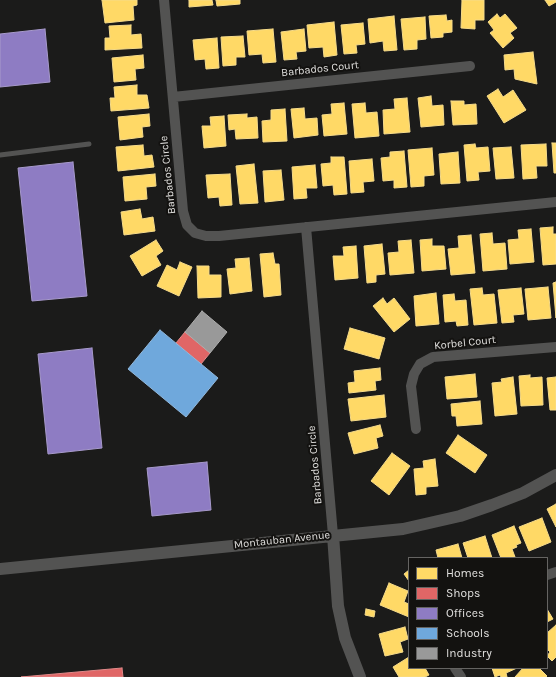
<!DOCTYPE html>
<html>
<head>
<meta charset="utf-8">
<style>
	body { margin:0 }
	#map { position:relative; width:556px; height:677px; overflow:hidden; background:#1b1b1a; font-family:Karla,sans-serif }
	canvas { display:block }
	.legend { position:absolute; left:408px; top:557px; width:140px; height:112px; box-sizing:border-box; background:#131210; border:1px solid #656462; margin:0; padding:5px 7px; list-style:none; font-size:12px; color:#e0dfdd }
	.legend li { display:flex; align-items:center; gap:8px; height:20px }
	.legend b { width:20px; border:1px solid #656462 }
</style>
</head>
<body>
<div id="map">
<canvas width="556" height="677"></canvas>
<ul class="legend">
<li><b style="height:11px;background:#ffd966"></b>Homes</li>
<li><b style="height:11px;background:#e06666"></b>Shops</li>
<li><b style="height:11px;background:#8e7cc3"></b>Offices</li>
<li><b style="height:11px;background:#6fa8dc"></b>Schools</li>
<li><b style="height:11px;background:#999"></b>Industry</li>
</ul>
</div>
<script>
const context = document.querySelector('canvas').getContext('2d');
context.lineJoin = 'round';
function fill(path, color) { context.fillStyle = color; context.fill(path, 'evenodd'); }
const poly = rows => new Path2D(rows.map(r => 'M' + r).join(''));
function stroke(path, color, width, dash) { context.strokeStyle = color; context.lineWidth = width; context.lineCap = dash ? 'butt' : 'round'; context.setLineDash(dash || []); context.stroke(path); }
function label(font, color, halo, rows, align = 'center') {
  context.font = font + ' Karla,sans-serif'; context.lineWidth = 4; context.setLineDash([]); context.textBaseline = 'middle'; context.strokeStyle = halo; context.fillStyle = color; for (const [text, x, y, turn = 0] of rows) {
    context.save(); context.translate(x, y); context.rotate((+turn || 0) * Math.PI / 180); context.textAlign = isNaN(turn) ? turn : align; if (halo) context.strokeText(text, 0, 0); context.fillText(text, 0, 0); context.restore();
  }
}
const homes = poly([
	[102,0,137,0,137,5,133,6,134,20,105,23,102,0],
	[189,0,212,0,213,5,189,7,189,0],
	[216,0,240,0,240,4,217,6,216,0],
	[462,0,484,0,484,20,475,20,475,29,461,28,462,0],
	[545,0,556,0,556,2,549,6,545,0],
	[497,14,500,18,505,14,517,28,510,33,514,38,503,48,490,33,494,30,488,22,497,14],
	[446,15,447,21,452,20,452,32,443,33,443,37,431,38,429,16,446,15],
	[394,16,397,50,384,51,383,41,370,43,368,19,394,16],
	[425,17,426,39,417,40,417,49,404,50,401,19,425,17],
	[334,22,337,55,324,57,323,47,309,48,307,25,334,22],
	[363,23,365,44,356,45,357,53,344,54,341,25,363,23],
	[131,25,131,35,141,34,142,48,105,50,105,38,110,38,109,26,131,25],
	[273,29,276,62,263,63,262,54,249,55,247,31,273,29],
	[304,29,306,51,296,52,297,59,284,60,281,32,304,29],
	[243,36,245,57,236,57,236,65,223,66,221,37,243,36],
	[217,38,219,68,206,69,205,59,195,60,193,40,217,38],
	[533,52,537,84,515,79,514,69,505,70,504,55,533,52],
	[143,55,144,68,135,69,136,80,114,82,112,58,143,55],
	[137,85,137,95,147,95,149,108,111,111,110,98,115,98,114,87,137,85],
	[498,89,503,97,513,90,526,110,504,123,487,96,498,89],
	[431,96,432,106,443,105,444,125,421,127,418,98,431,96],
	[407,98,410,132,384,134,383,110,395,109,394,99,407,98],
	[451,101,464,101,464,105,476,104,477,124,453,125,451,101],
	[344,103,347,134,324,136,322,115,332,114,331,104,344,103],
	[365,103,366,113,377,112,379,136,355,138,352,104,365,103],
	[304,108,305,119,317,118,318,135,294,138,291,109,304,108],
	[285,109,287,141,263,142,262,121,271,120,271,110,285,109],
	[149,114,150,126,142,127,143,137,120,140,118,117,149,114],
	[247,114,247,118,257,117,258,138,236,139,235,129,229,130,228,115,247,114],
	[224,116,226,146,204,148,202,126,211,126,210,117,224,116],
	[552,143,556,143,556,173,554,173,552,143],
	[475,144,476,148,488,147,490,171,478,172,479,180,467,181,464,145,475,144],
	[546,144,547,166,536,166,537,178,523,179,521,145,546,144],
	[143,145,144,156,152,155,154,167,118,171,116,147,143,145],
	[511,147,514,178,496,179,493,148,511,147],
	[432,148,434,175,424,176,424,186,411,187,408,150,432,148],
	[404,151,407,187,394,188,394,180,383,181,381,158,390,157,390,152,404,151],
	[458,152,460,183,441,184,439,154,458,152],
	[331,157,344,157,347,194,334,195,333,185,323,186,321,164,331,163,331,157],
	[372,159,374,181,363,182,364,192,351,193,349,161,372,159],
	[254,164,258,203,240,204,236,166,254,164],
	[315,165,317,188,306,188,307,198,294,199,292,167,315,165],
	[281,170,284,200,265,202,263,171,281,170],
	[155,174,156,186,146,187,147,199,125,201,123,177,155,174],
	[230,174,232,205,220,206,219,197,208,198,206,175,230,174],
	[140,209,142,219,153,217,155,231,124,235,121,212,140,209],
	[553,227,553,234,556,234,556,264,543,265,540,228,553,227],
	[531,229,534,262,510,264,508,240,519,239,518,230,531,229],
	[492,233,493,244,505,243,507,269,483,271,480,234,492,233],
	[471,235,475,273,451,275,448,249,459,248,458,236,471,235],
	[432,239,432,246,444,246,446,269,422,271,420,240,432,239],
	[156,240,163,251,156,256,161,265,142,276,130,256,156,240],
	[411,240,414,273,390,275,388,253,399,252,398,241,411,240],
	[382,244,385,274,376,275,376,282,367,283,364,246,382,244],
	[356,246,358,278,335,280,333,256,344,256,343,247,356,246],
	[273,253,275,264,279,264,281,295,264,297,260,254,273,253],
	[249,258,252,291,230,294,227,269,236,268,235,259,249,258],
	[180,262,192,267,179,296,157,286,167,265,177,270,180,262],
	[197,266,209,266,209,275,221,275,221,297,198,298,197,266],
	[556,282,556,318,553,283,556,282],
	[548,287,551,318,528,320,525,289,548,287],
	[482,288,483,295,494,294,497,323,474,325,470,289,482,288],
	[521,288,524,314,513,315,514,322,502,323,498,290,521,288],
	[436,293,439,324,416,326,414,296,436,293],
	[454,294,455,301,466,300,468,325,457,326,456,321,445,322,443,295,454,294],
	[383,298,387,304,394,298,410,319,394,332,373,306,383,298],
	[350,328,385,338,379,359,344,349,350,328],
	[380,368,381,380,375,381,376,390,349,393,348,383,355,382,354,371,380,368],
	[475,374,477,397,447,399,445,377,475,374],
	[530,375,530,378,542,377,543,405,521,406,519,376,530,375],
	[513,377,517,414,495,416,492,383,502,382,501,379,513,377],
	[556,377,556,410,550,410,547,378,556,377],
	[384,395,386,417,351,421,348,399,384,395],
	[480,401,482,424,457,426,456,416,452,416,451,404,480,401],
	[380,425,383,436,376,438,378,448,354,454,348,433,380,425],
	[458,435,487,455,475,473,446,453,458,435],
	[392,453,410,466,389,495,371,481,392,453],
	[435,459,438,486,426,487,426,494,416,495,414,469,424,468,423,461,435,459],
	[556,504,556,527,547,509,556,504],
	[542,518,551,542,529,551,519,527,542,518],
	[514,526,521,543,516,545,517,547,512,549,515,557,501,558,492,535,514,526],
	[485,536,492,558,468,558,463,543,485,536],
	[458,544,462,558,438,558,436,550,458,544],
	[409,570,409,581,404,574,409,570],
	[389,583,408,591,404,602,409,604,409,617,380,605,389,583],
	[366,609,375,611,374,617,365,615,366,609],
	[547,609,553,619,547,622,547,609],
	[556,625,556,657,552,661,547,656,550,652,547,649,547,633,556,625],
	[405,627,408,639,400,642,403,652,385,656,379,634,405,627],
	[409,657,409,668,425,668,429,675,425,677,399,677,393,667,409,657],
	[492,668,517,668,506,673,507,677,501,677,500,675,495,677,492,668],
	[523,668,539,668,547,676,546,677,515,677,523,668]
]);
fill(homes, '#ffd966');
stroke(homes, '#f6db8a', 1);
const shops = poly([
	[185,332,210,353,201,364,176,343,185,332],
	[122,668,123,677,21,677,122,668]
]);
fill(shops, '#e06666');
stroke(shops, '#e08a8a', 1);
const offices = poly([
	[45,29,50,82,0,87,0,34,45,29],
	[73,162,87,296,32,301,18,168,73,162],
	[92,348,102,448,48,454,38,354,92,348],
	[207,462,211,510,152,516,147,468,207,462]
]);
fill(offices, '#8e7cc3');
stroke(offices, '#a79acb', 1);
const schools = poly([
	[160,330,218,378,186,417,128,369,160,330]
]);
fill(schools, '#6fa8dc');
stroke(schools, '#91b8dc', 1);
const industry = poly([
	[202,311,227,332,210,353,185,332,202,311]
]);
fill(industry, '#999');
stroke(industry, '#aeaead', 1);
stroke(poly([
	[0,155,89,144]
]), '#535352', 5);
stroke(poly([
	[164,0,183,211,187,225,195,233,206,236,219,236,556,202],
	[173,97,470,66],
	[306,227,333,535],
	[416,429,411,386,414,374,420,364,433,357,556,347],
	[547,575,556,572],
	[455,668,461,677]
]), '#535352', 10);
stroke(poly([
	[333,535,338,606,345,638,360,677],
	[0,569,403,529,460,516,492,505,523,493,556,475]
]), '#535352', 12);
label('11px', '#e0dfdd', '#131210', [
	["Barbados Court",320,69,-6],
	["Barbados Circle",168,175,-96],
	["Korbel Court",465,343,-6],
	["Barbados Circle",315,465,-95],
	["Montauban Avenue",282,540,-6]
]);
</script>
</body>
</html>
